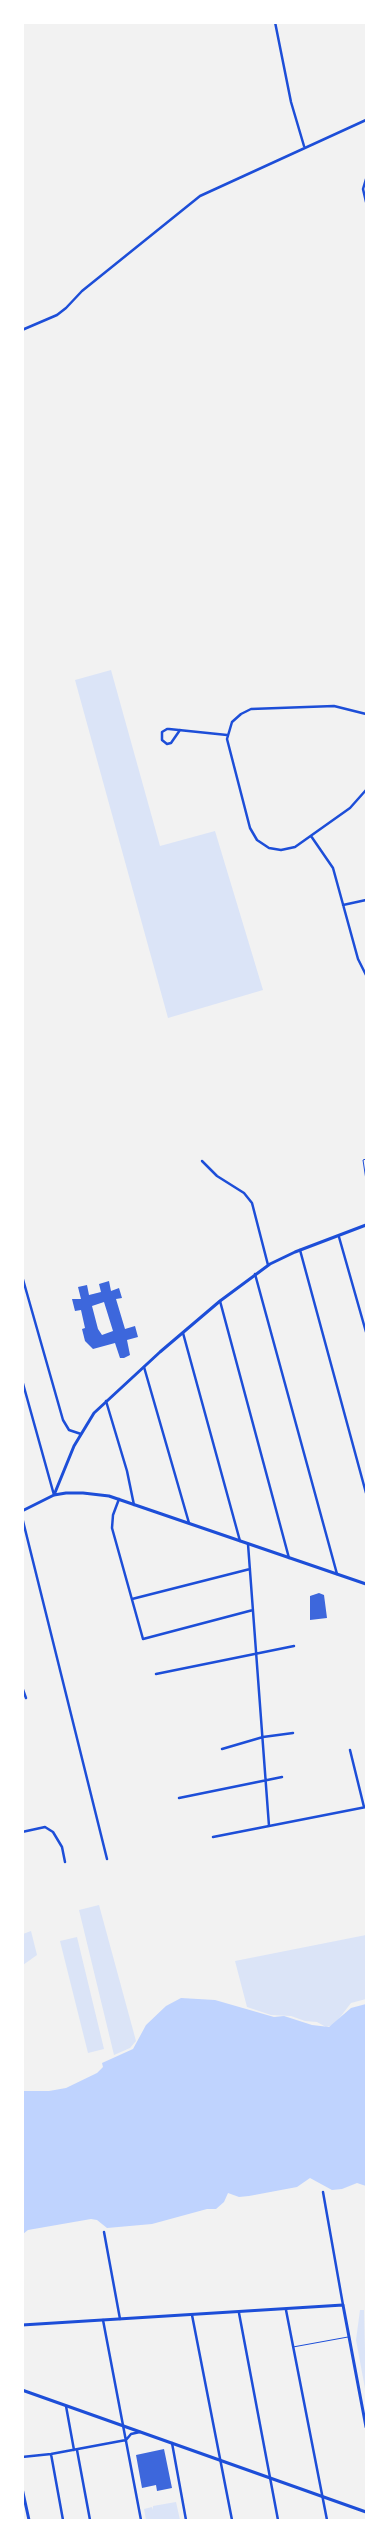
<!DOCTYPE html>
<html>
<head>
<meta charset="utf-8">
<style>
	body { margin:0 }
	#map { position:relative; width:389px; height:2543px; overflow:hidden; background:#f2f2f2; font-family:Arial,sans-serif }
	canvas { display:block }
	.frame { position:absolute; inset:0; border:24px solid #fff; pointer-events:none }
</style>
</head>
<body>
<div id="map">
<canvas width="389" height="2543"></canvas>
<div class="frame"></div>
</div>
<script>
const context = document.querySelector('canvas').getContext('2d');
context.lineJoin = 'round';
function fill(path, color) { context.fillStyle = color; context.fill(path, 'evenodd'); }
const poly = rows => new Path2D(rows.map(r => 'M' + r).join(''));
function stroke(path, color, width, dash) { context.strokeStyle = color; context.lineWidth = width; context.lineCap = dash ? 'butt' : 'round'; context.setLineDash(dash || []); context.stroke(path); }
fill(poly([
	[111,670,160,846,215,831,263,990,168,1018,75,680],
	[99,1905,136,2041,130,2048,114,2055,79,1910],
	[31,1931,37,1955,23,1965,23,1934],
	[366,1935,366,1999,351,2003,334,2025,326,2027,317,2022,305,2021,291,2016,271,2015,247,2007,235,1961],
	[77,1937,104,2049,88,2053,60,1941],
	[360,2310,364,2310,366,2394,356,2340],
	[176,2502,180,2520,146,2520,144,2509,152,2507,153,2510,153,2506]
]), '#dbe4f7');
fill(poly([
	[181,1998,215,2000,274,2017,284,2016,312,2025,329,2027,351,2008,366,2004,366,2186,357,2183,342,2189,332,2190,310,2178,297,2187,249,2196,239,2197,228,2193,224,2202,216,2209,207,2209,152,2224,107,2228,97,2220,91,2219,28,2230,23,2234,23,2091,49,2091,66,2088,97,2073,103,2067,102,2063,133,2049,146,2025,166,2006]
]), '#bfd3fe');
fill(poly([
	[109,1281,111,1291,119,1288,122,1298,116,1299,125,1329,135,1326,138,1337,127,1340,130,1355,124,1358,120,1358,115,1343,93,1349,85,1341,82,1329,85,1328,81,1310,75,1311,72,1299,81,1299,78,1287,87,1285,89,1295,101,1292,99,1284],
	[104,1302,113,1331,102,1335,98,1329,92,1306],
	[319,1593,324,1595,327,1618,310,1620,310,1596],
	[164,2449,172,2488,157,2491,156,2485,142,2488,136,2455]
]), '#3d67dc');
stroke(poly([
	[366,1159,363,1160,366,1180],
	[293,2347,348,2337]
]), '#1d4ed8', 1);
stroke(poly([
	[275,22,291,102,304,146],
	[366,179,363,189,366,202],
	[22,330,57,315,66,308,82,291,200,196,366,120],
	[366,714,334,706,251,709,241,714,232,722,227,739,250,828,257,840,269,848,281,850,295,847,350,808,366,790],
	[180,730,171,743,167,744,162,740,162,732,167,729,169,729,227,735],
	[311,836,333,868,358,959,366,975],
	[343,905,366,900],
	[202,1161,217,1176,244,1193,252,1203,268,1265],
	[339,1237,366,1332],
	[300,1250,366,1493],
	[255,1274,337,1574],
	[22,1276,63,1420,69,1430,81,1434],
	[220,1301,289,1558],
	[183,1333,240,1541],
	[144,1367,189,1523],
	[22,1380,54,1495],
	[106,1401,127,1471,134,1505],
	[119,1499,113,1515,112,1528,143,1639,253,1610],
	[22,1517,107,1859],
	[248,1544,269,1826],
	[132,1599,250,1569],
	[156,1674,294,1646],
	[22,1687,26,1698],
	[222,1749,263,1737,293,1733],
	[350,1750,364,1807],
	[179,1798,282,1777],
	[22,1832,45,1827,53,1832,62,1847,65,1862],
	[213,1837,366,1807],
	[323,2192,343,2305],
	[104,2232,120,2319],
	[286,2310,327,2520],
	[239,2313,278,2520],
	[192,2315,232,2520],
	[103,2320,141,2520],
	[66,2406,74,2450],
	[172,2443,186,2520],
	[77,2450,90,2520],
	[51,2454,63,2520],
	[22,2457,51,2454,126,2440,131,2434,140,2432]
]), '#1d4ed8', 2.5);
stroke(poly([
	[22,2325,343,2305,366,2427]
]), '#1d4ed8', 3);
stroke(poly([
	[54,1495,74,1446,94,1413,160,1352,220,1301,270,1264,295,1252,366,1225],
	[22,1511,54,1495,66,1493,83,1493,109,1496,366,1584],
	[22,2390,366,2512],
	[22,2488,29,2520]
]), '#1d4ed8', 3);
</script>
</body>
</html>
